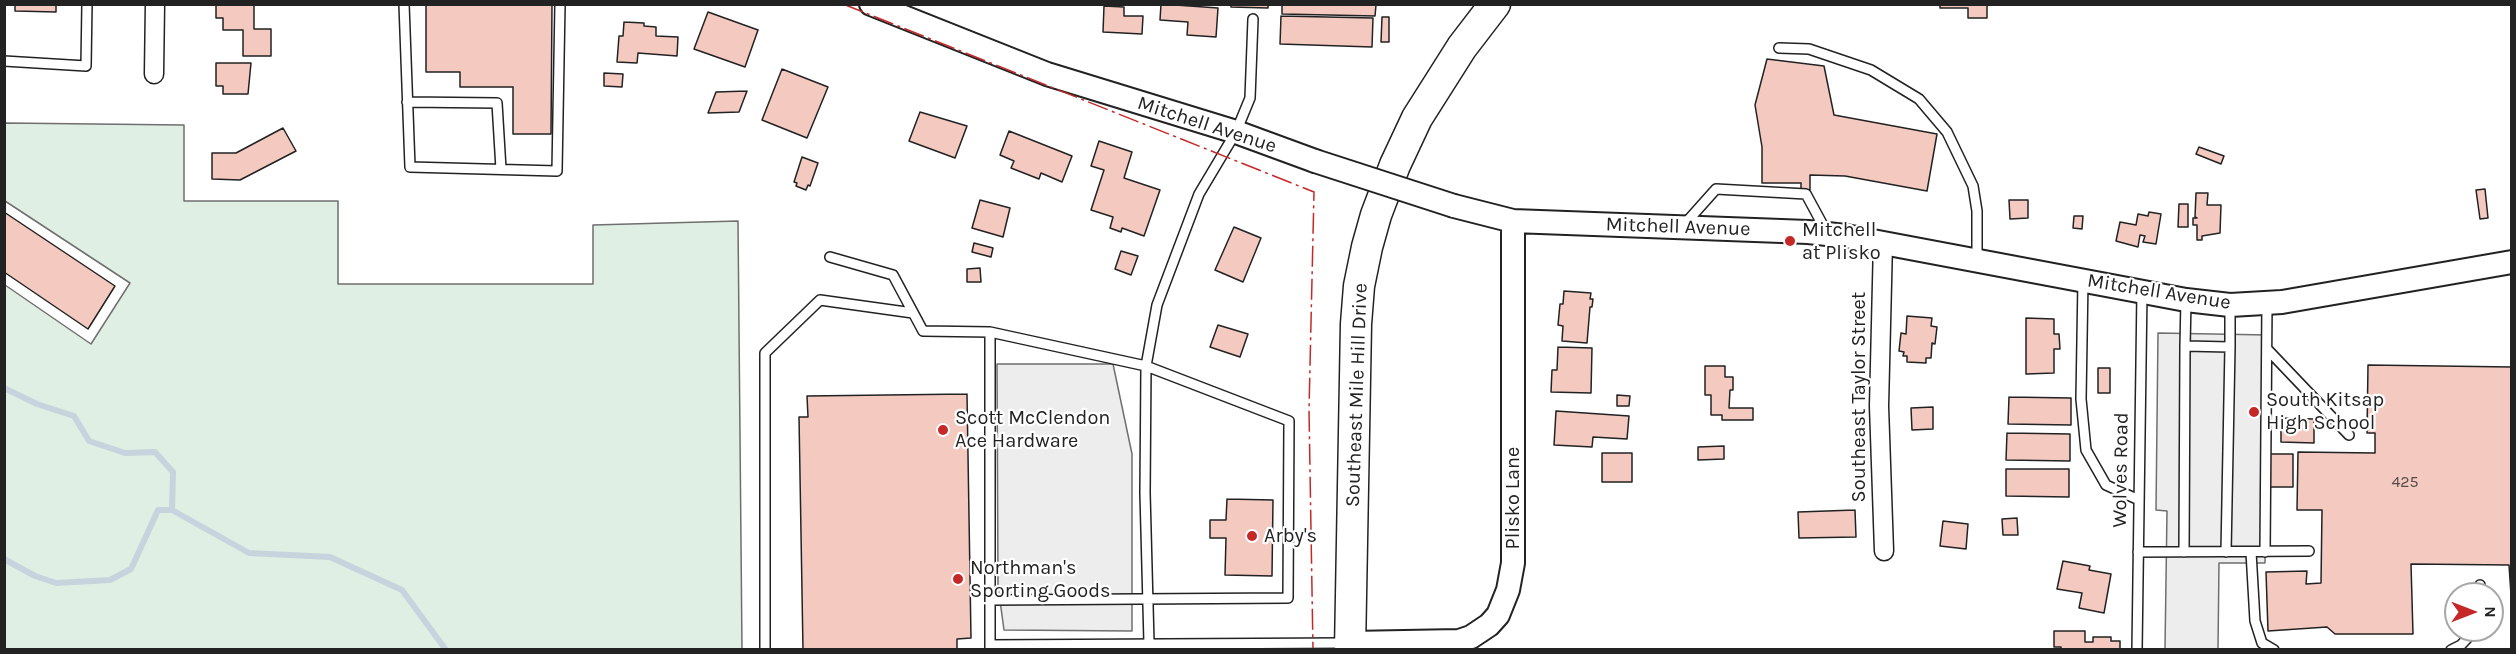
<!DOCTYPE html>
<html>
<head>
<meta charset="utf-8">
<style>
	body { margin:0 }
	#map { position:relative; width:2516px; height:654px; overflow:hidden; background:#fff; font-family:Karla,sans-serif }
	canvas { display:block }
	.frame { position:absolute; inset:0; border:6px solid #222; pointer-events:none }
	.north { position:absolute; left:2444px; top:582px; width:60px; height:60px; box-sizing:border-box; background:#fff; border:2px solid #a7a7a7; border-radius:50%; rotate:90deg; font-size:16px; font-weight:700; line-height:24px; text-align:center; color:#222 }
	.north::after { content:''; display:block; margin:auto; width:21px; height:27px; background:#c62828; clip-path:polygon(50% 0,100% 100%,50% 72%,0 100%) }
</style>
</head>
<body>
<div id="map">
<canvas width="2516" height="654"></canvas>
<div class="frame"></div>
<div class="north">N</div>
</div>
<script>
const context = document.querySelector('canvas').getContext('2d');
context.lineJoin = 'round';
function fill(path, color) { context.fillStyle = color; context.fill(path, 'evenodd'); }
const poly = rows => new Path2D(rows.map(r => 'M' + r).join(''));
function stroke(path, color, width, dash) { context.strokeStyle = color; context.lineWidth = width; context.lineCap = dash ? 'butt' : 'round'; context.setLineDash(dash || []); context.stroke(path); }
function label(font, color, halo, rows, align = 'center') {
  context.font = font + ' Karla,sans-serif'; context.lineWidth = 4.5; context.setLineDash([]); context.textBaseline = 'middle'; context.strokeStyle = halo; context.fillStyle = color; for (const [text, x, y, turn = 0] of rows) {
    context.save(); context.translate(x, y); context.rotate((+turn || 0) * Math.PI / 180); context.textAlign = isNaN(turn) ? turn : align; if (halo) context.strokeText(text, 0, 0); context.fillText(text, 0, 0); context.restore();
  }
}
const green = poly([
	[5,123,184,125,184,201,338,201,338,284,593,284,593,225,738,221,742,649,5,649,5,285,91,344,130,283,5,201,5,123]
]);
fill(green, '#e0efe3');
stroke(green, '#6f6f6f', 1.5);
const parking = poly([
	[2158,333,2268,335,2265,563,2219,563,2218,649,2165,649,2167,511,2156,510,2158,333],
	[997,364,1113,364,1132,454,1132,631,1004,630,998,586,997,364]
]);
fill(parking, '#ededed');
stroke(parking, '#6f6f6f', 1.5);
stroke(poly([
	[4,388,37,404,74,416,89,441,125,453,155,452,173,472,172,510],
	[4,559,35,576,56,583,110,580,131,569,158,510,172,510,249,553,330,557,402,590,446,650]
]), '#c7d3dd', 6);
const building = poly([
	[15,4,56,4,56,12,15,11,15,4],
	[216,4,254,4,254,29,271,29,271,56,243,56,243,30,223,30,223,18,216,18,216,4],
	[552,4,551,134,513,134,513,87,460,87,460,72,426,72,426,5,552,4],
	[1161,4,1218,8,1216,37,1187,35,1188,22,1160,20,1161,4],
	[1231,4,1268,4,1268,8,1231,7,1231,4],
	[1282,4,1376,5,1375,16,1282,14,1282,4],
	[1940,4,1987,4,1987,18,1968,18,1968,8,1940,8,1940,4],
	[1104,6,1124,7,1124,16,1143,16,1142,34,1103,32,1104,6],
	[708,12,758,30,745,67,694,49,708,12],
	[1281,16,1373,18,1372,47,1280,44,1281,16],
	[1382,17,1389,17,1389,42,1381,42,1382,17],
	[624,22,644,23,644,26,656,27,656,36,678,37,677,56,638,53,637,63,617,62,619,36,623,36,624,22],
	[1767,59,1824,66,1834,115,1937,134,1927,191,1845,176,1810,175,1810,190,1801,190,1801,183,1762,183,1762,147,1755,105,1767,59],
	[216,63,251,63,248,94,223,94,223,86,216,86,216,63],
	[782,69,828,87,807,138,762,120,782,69],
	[604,73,623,74,622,87,604,86,604,73],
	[747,91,739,112,708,113,716,92,747,91],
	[920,112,967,126,955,158,909,141,920,112],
	[283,128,296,151,240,180,212,179,212,153,236,153,283,128],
	[1009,131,1072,156,1062,182,1041,173,1039,179,1011,168,1014,161,1000,155,1009,131],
	[1099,141,1132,152,1124,178,1160,190,1144,236,1122,228,1121,232,1110,228,1113,217,1091,210,1104,170,1091,166,1099,141],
	[2199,147,2224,156,2221,164,2196,154,2199,147],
	[802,157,818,163,810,186,808,185,806,190,796,186,797,183,794,182,802,157],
	[2485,189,2488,218,2480,219,2476,190,2485,189],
	[2196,193,2208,193,2207,205,2221,205,2220,233,2202,236,2202,240,2197,240,2197,225,2193,225,2193,218,2197,218,2195,217,2196,193],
	[980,200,1010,208,1003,237,972,228,980,200],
	[2009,200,2028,200,2028,218,2010,219,2009,200],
	[2179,204,2188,204,2188,227,2178,227,2179,204],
	[4,212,115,286,88,329,4,272,4,212],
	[2149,212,2161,214,2156,244,2143,242,2145,236,2140,235,2138,247,2116,241,2120,222,2136,225,2138,214,2148,216,2149,212],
	[2074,216,2083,216,2082,229,2073,228,2074,216],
	[1234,227,1261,238,1243,282,1215,270,1234,227],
	[974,243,993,248,991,257,972,252,974,243],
	[1121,251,1138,256,1131,275,1115,269,1121,251],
	[980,268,981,282,967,282,967,269,980,268],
	[1564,291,1591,293,1590,299,1593,299,1592,307,1590,307,1587,343,1562,341,1563,326,1558,325,1560,304,1563,304,1564,291],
	[1907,316,1932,318,1931,326,1937,327,1935,344,1932,343,1931,358,1926,358,1926,363,1907,362,1907,356,1903,356,1904,352,1899,351,1901,333,1906,334,1907,316],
	[2026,318,2054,319,2054,334,2059,334,2060,349,2054,349,2054,373,2026,374,2026,318],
	[1218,325,1248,334,1240,357,1210,347,1218,325],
	[1558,347,1592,348,1591,393,1551,392,1552,370,1557,370,1558,347],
	[2368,365,2512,367,2512,610,2509,565,2411,564,2413,634,2335,634,2327,627,2268,631,2266,572,2307,571,2306,584,2321,583,2322,510,2297,510,2298,452,2375,453,2375,433,2367,433,2368,365],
	[1705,366,1725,366,1725,377,1733,377,1733,390,1730,390,1729,408,1753,408,1753,420,1722,420,1722,415,1711,415,1711,395,1705,395,1705,366],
	[2098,368,2110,368,2110,393,2098,393,2098,368],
	[967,394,971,638,957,639,957,650,803,650,799,417,808,417,807,396,967,394],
	[1617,395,1630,396,1629,406,1617,406,1617,395],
	[2009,397,2071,398,2071,425,2008,424,2009,397],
	[1933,407,1933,429,1912,430,1911,408,1933,407],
	[1556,411,1629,416,1627,439,1593,437,1592,447,1554,445,1556,411],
	[2281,418,2314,419,2314,443,2281,442,2281,418],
	[2007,433,2070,434,2070,461,2006,460,2007,433],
	[1724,446,1724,459,1698,460,1698,447,1724,446],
	[1602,453,1632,453,1632,482,1602,482,1602,453],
	[2270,454,2293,454,2293,487,2269,487,2270,454],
	[2006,469,2069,469,2069,497,2006,496,2006,469],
	[1227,499,1273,500,1272,576,1225,575,1226,538,1210,538,1210,520,1226,520,1227,499],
	[1855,510,1856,537,1799,538,1798,512,1855,510],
	[2017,518,2018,535,2003,535,2002,519,2017,518],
	[1943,521,1968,524,1966,549,1940,546,1943,521],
	[2063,561,2090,566,2089,570,2111,574,2104,613,2079,608,2082,593,2057,589,2063,561],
	[2054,631,2085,631,2085,642,2093,642,2093,637,2111,637,2111,641,2120,641,2120,650,2061,650,2061,647,2054,647,2054,631]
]);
fill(building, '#f3c9c0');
stroke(building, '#222', 1.5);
const service = poly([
	[404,4,410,167,557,171,560,4],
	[1779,48,1809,49,1871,70,1919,99,1947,132,1973,186,1977,211,1977,259],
	[4,61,86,66,87,4],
	[407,102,497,103,501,169],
	[1683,226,1716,189,1806,194,1826,231],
	[830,257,893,275,923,331,990,332,1146,366,1289,421,1288,598,990,600],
	[2083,280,2081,399,2086,450,2106,485,2139,500],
	[2230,305,2230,347],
	[990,332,990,650],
	[2185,346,2186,300],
	[2268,350,2349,435],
	[2138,552,2309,551],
	[2184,552,2185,346,2230,347,2226,552],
	[2251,552,2255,621,2262,643,2274,650],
	[2265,552,2267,303],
	[2480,594,2480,585],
	[1149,643,1145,493,1146,366,1157,305,1199,194,1236,132,1250,98,1253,19],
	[990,645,1345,643],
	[765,650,765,353,820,300,913,313],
	[2137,650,2142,291],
	[2451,650,2461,645,2475,630]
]);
const minor = poly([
	[154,74,155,4],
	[1883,242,1879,406,1884,551]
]);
const tertiary = poly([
	[871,4,1047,74,1236,132,1315,161],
	[1454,206,1513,221,1808,232,1846,236,2186,300,2230,305,2282,302,2512,262],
	[1350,643,1459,641,1471,637,1489,625,1498,615,1508,590,1513,563,1513,221]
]);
const primary = poly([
	[1350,650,1356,324,1359,286,1367,247,1376,215,1395,165,1417,118,1462,47,1495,4]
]);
stroke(service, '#222', 12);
stroke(minor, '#222', 21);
stroke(tertiary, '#222', 26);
stroke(primary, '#222', 33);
stroke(service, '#fff', 9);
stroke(minor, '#fff', 18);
stroke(tertiary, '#fff', 22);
stroke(primary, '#fff', 30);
const tertiaryBridge = poly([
	[1315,161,1454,206]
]);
stroke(tertiaryBridge, '#222', 26, []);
stroke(tertiaryBridge, '#fff', 22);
stroke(poly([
	[843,4,1314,192,1309,410,1313,650]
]), '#c62828', 1.5, [21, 4.5, 3, 4.5]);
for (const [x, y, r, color] of [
	[1790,241,6,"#c62828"],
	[2254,412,6,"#c62828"],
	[943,430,6,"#c62828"],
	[1252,536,6,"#c62828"],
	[958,579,6,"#c62828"]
]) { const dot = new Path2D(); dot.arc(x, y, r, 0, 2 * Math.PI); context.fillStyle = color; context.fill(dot); stroke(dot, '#fff', 2); }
label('16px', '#564c4a', null, [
	["425",2405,482]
]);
label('20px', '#222', '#fff', [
	["Mitchell Avenue",1207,125,18],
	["Mitchell Avenue",1678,227,2],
	["Mitchell Avenue",2159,292,9],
	["Southeast Mile Hill Drive",1357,395,-88],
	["Southeast Taylor Street",1859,397,-90],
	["Wolves Road",2121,470,-89],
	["Plisko Lane",1513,498,-90]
]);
label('20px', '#222', '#fff', [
	["Mitchell",1802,230],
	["at Plisko",1802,253],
	["South Kitsap",2266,400],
	["High School",2266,423],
	["Scott McClendon",955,418],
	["Ace Hardware",955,441],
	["Arby's",1264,536],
	["Northman's",970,568],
	["Sporting Goods",970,591]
], 'left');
</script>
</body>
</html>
